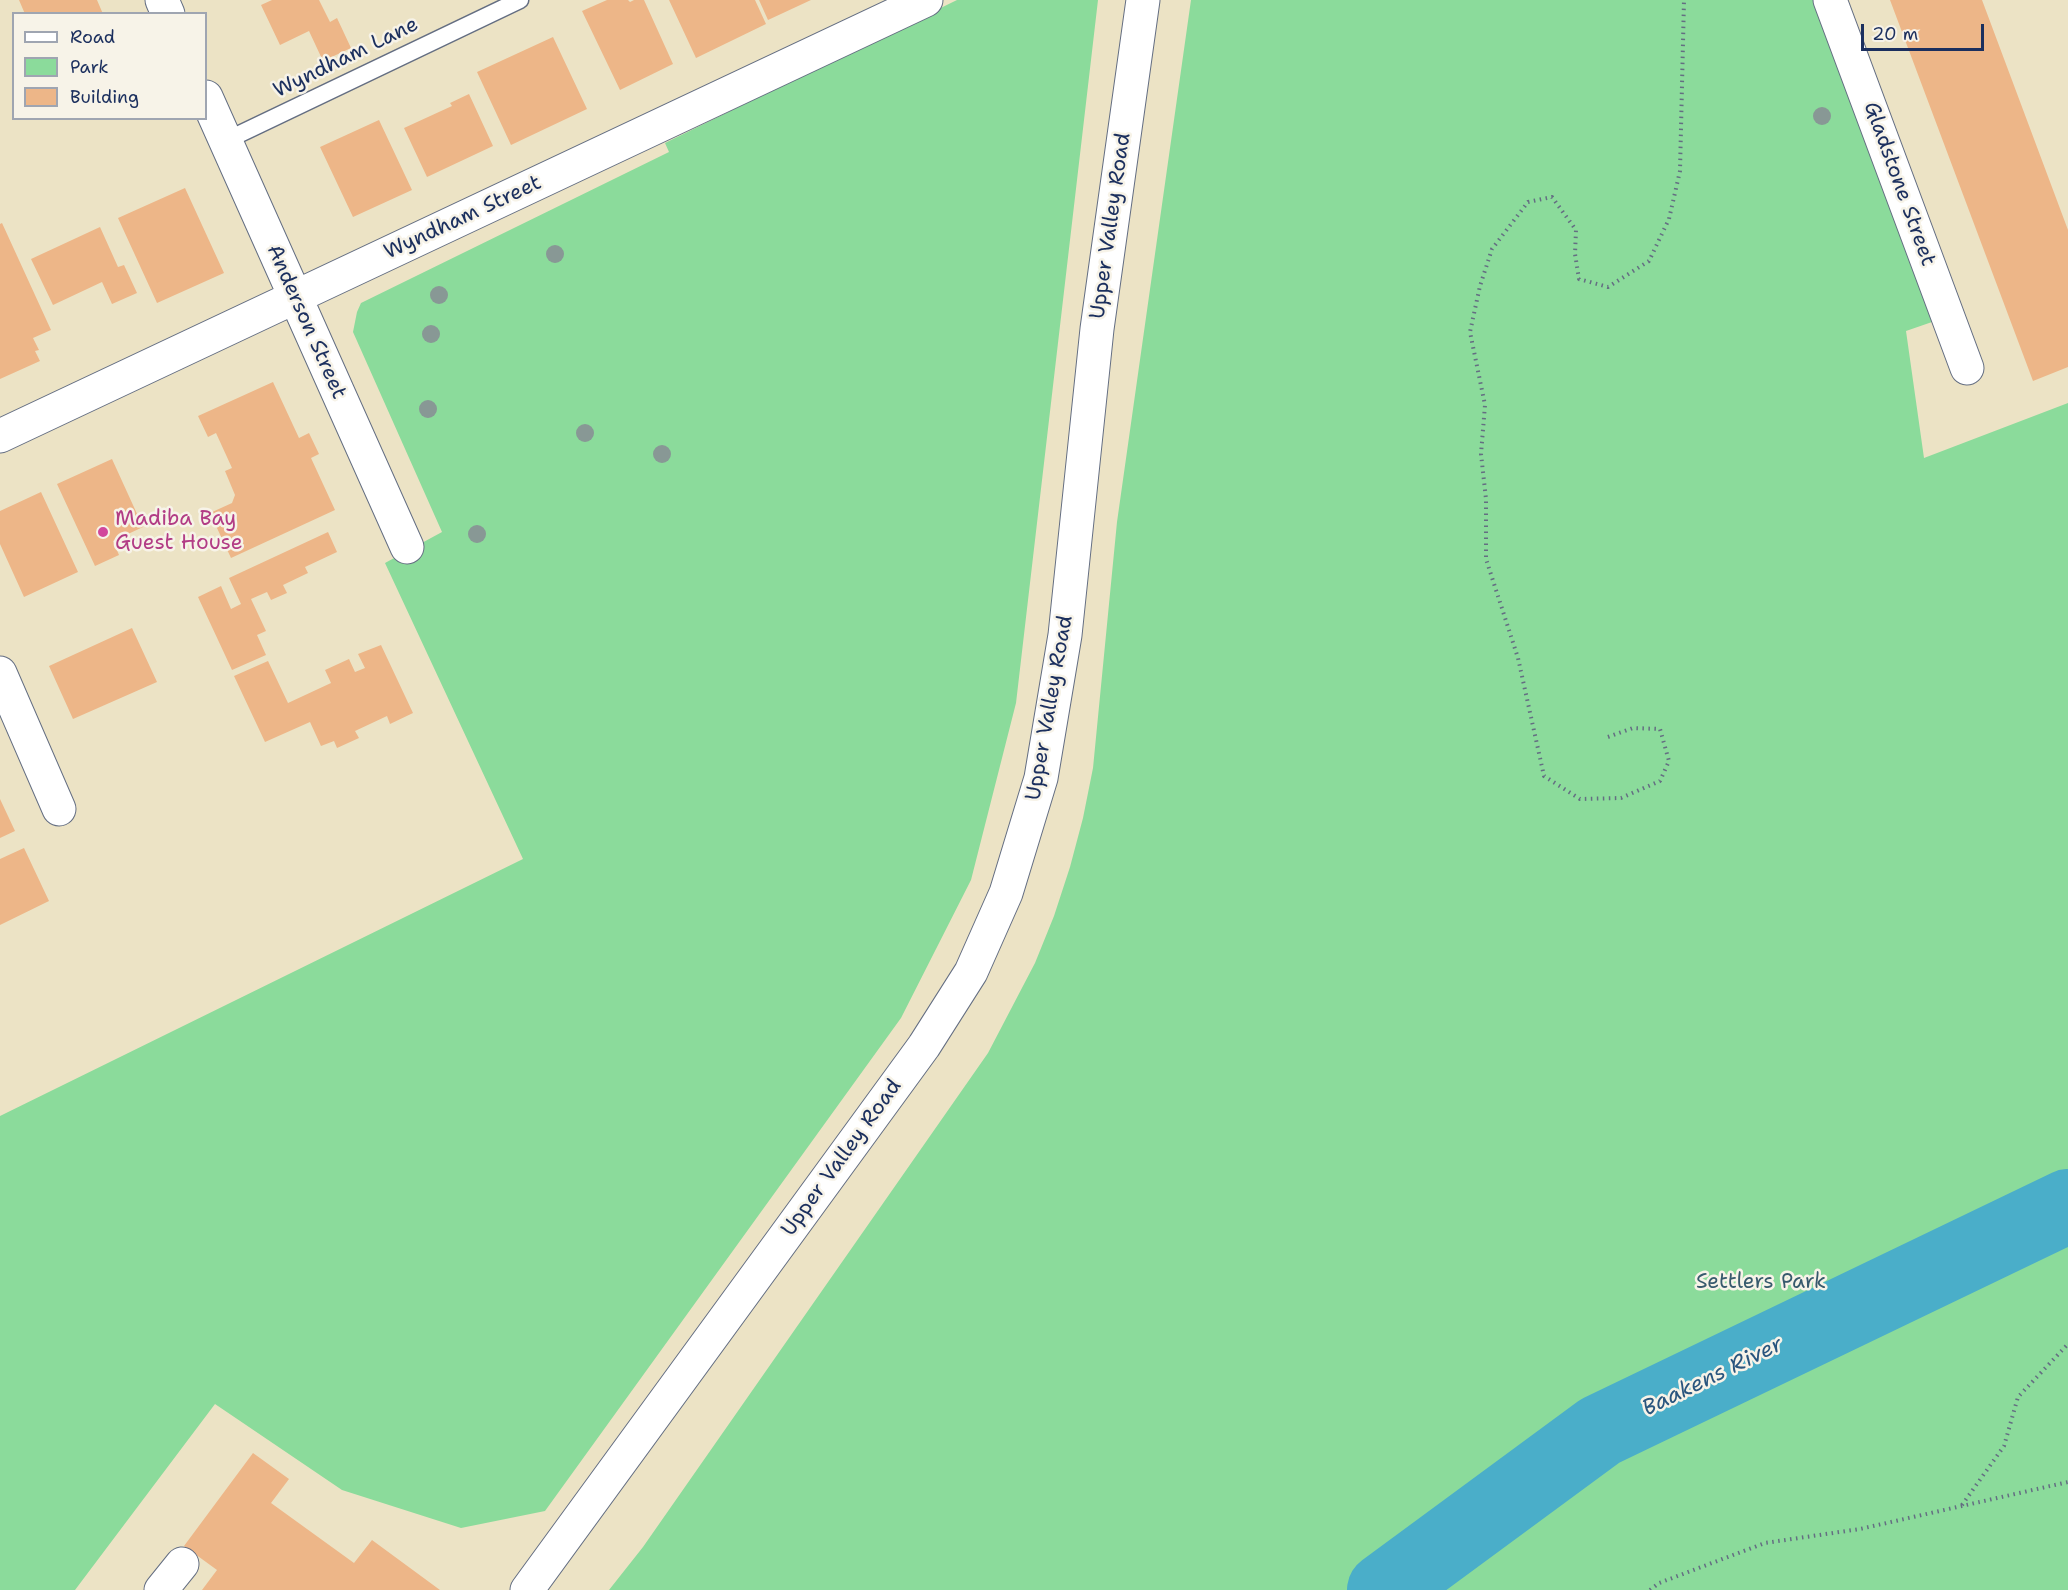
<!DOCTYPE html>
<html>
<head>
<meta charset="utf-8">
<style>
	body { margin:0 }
	#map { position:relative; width:2068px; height:1590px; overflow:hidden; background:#ece3c5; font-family:"Shantell Sans",sans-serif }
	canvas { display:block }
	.legend { position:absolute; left:12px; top:12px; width:195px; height:108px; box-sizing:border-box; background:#f7f3e8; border:2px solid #9fa5b1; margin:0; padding:8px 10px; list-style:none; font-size:18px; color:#1b2f5e }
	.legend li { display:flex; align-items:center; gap:12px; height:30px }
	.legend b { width:30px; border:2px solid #9fa5b1 }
	.scale { position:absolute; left:1861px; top:24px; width:123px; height:27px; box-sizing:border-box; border:3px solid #1b2f5e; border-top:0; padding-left:8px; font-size:18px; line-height:21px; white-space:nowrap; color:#1b2f5e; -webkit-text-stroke:4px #f7f3e8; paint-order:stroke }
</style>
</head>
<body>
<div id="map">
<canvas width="2068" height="1590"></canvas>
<ul class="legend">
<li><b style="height:8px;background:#fff"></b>Road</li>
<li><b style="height:16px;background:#8bdb9b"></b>Park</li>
<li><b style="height:16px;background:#edb688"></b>Building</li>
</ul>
<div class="scale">20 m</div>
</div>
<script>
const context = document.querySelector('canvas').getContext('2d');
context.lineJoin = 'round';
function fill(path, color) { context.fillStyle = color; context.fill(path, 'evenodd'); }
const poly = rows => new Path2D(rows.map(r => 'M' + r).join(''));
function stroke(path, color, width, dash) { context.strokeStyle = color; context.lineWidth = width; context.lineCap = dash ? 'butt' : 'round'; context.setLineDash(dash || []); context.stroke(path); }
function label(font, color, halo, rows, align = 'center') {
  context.font = font + ' "Shantell Sans",sans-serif'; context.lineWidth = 5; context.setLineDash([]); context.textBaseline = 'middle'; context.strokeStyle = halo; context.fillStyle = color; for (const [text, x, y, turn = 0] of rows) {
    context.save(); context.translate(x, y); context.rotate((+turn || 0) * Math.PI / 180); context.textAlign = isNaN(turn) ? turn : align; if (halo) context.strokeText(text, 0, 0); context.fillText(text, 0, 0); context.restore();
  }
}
fill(poly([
	[957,0,1098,0,1016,703,971,880,901,1018,545,1511,461,1528,342,1490,215,1404,75,1590,0,1590,0,1116,523,859,385,563,442,532,353,332,357,312,361,303,669,152,665,143],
	[1191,0,1813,0,1932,322,1906,331,1924,458,2068,403,2068,1590,609,1590,643,1547,988,1053,1035,963,1054,916,1070,867,1083,818,1093,768,1117,522]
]), '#8bdb9b');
stroke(poly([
	[1384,1590,1600,1431,2068,1206]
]), '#4aaec9', 74);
fill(poly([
	[19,0,97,0,103,14,25,14],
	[272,0,319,0,330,22,337,18,351,48,323,61,309,31,280,45,261,5],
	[607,0,628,0,630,2,634,0,644,0,673,64,620,90,582,11],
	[669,0,755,0,766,24,696,58],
	[759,0,811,0,768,20],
	[1890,0,1982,0,2068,230,2068,367,2033,381],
	[553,37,587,109,511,145,477,72],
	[469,94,493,146,427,177,404,128,452,106,450,103],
	[379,120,412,190,353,217,320,147],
	[185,188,224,273,157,303,118,218],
	[2,223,51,330,33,338,39,350,35,351,40,361,0,379,0,224],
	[100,227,118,267,124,265,137,293,112,304,102,282,53,305,31,259],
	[273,382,299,438,309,433,319,454,311,458,335,510,231,558,210,513,232,503,235,495,225,471,232,468,216,433,208,437,198,416],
	[112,459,143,527,113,541,119,555,95,566,57,484],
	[41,492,78,572,24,597,0,544,0,511],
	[328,532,337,552,305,567,308,573,283,585,287,593,271,600,267,592,251,599,266,631,257,635,266,655,232,670,198,597,221,586,231,609,241,604,229,578],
	[132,628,157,682,73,719,49,666],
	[381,645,413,713,390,724,387,716,355,731,359,738,337,748,334,741,321,746,310,722,265,742,234,676,268,661,288,703,331,683,325,670,349,659,355,672,365,668,358,654],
	[0,799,15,831,0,838],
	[24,848,49,901,0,925,0,859],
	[253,1453,289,1479,271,1503,354,1563,372,1540,440,1590,202,1590,217,1570,184,1546]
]), '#edb688');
const service = poly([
	[225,141,520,0]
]);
const minor = poly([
	[162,0,168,14],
	[1830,0,1967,368],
	[206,97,407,547],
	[0,436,926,0],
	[0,673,59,809],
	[161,1590,182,1564]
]);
const tertiary = poly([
	[527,1590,924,1046,971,972,1006,893,1041,778,1065,635,1097,329,1143,0]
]);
stroke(service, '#646e82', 19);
stroke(minor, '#646e82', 35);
stroke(tertiary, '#646e82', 35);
stroke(poly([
	[1608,737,1633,728,1660,729,1669,761,1660,781,1621,798,1580,799,1544,776,1518,658,1486,559,1486,499,1481,454,1485,405,1470,332,1480,286,1492,249,1528,202,1552,197,1576,230,1575,254,1579,279,1608,287,1649,261,1669,219,1680,171,1684,0],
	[1962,1505,2004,1446,2018,1397,2068,1344],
	[1650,1590,1659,1583,1765,1543,1860,1529,2068,1482]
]), '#646e82', 4, [1.5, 4.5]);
stroke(service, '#fff', 16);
stroke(minor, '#fff', 33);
stroke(tertiary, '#fff', 33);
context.fillStyle = '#889895';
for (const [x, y] of [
	[1822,116],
	[555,254],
	[439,295],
	[431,334],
	[428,409],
	[585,433],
	[662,454],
	[477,534]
]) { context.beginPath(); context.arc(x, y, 9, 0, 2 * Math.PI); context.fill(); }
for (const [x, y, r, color] of [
	[103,532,6,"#d1479c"]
]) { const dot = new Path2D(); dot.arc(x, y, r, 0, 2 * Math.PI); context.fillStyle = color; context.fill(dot); stroke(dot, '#f7f3e8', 2); }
label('21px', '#1b2f5e', '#f7f3e8', [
	["Wyndham Lane",346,58,-26],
	["Gladstone Street",1899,184,70],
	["Wyndham Street",463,218,-25],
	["Upper Valley Road",1111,226,-82],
	["Anderson Street",306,322,66],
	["Upper Valley Road",1050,708,-80],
	["Upper Valley Road",842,1158,-54]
]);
label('21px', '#b23c85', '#f7f3e8', [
	["Madiba Bay",115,520],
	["Guest House",115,544]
], 'left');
label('21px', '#375a6d', '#f7f3e8', [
	["Settlers Park",1761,1283]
]);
label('italic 22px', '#29557e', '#f7f3e8', [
	["Baakens River",1713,1377,-26]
]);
</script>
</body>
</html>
